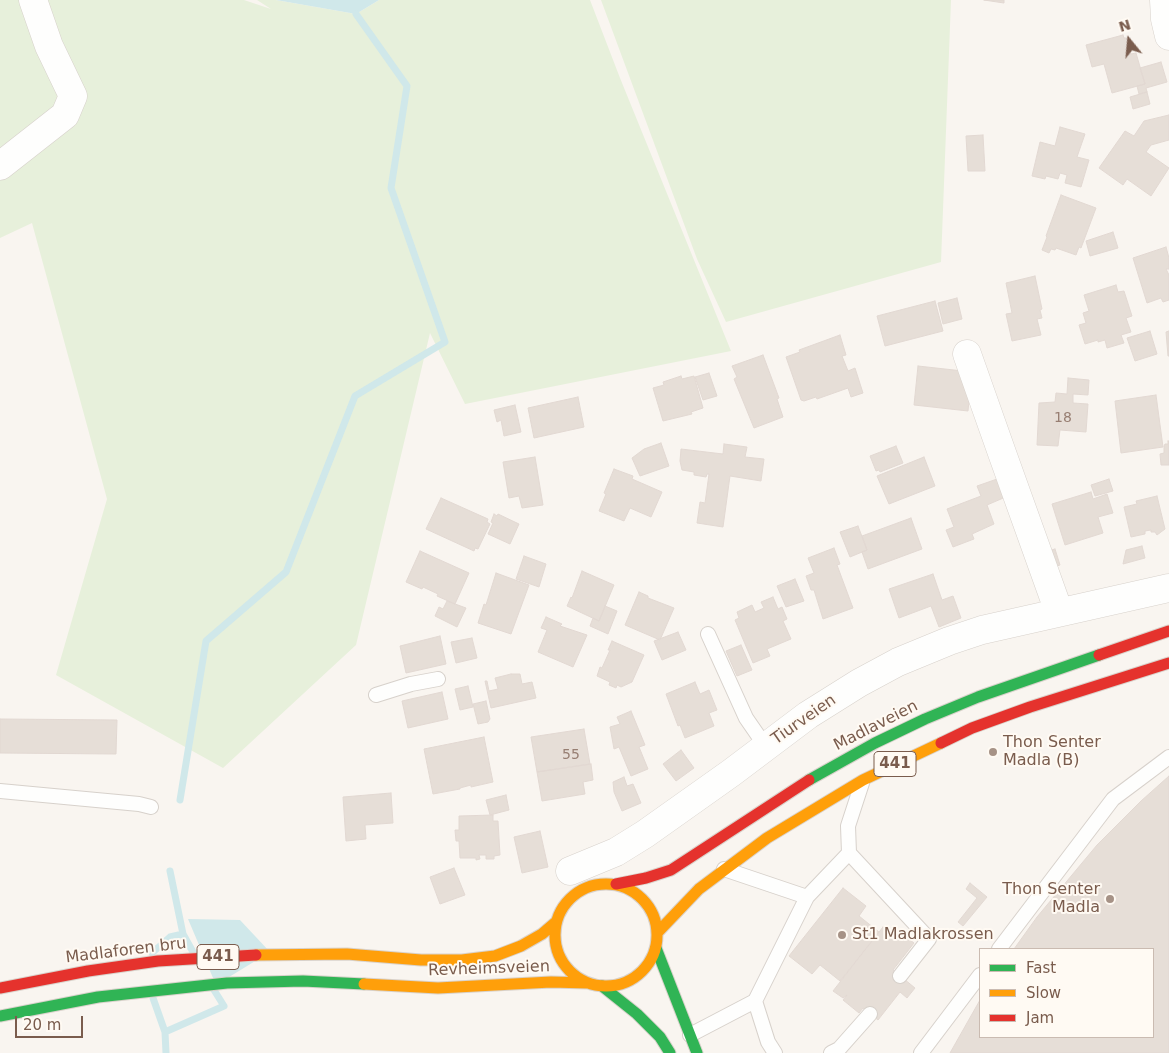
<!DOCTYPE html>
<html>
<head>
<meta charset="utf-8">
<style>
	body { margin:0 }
	#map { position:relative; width:1169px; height:1053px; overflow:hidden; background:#f9f5f0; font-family:"DejaVu Sans",sans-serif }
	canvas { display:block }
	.legend { position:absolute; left:979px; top:948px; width:175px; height:90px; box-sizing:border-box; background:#fffaf3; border:1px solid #cabbb1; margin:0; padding:6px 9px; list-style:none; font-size:15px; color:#7a5c4d }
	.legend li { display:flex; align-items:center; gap:10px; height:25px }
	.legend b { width:25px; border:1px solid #cabbb1 }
	.north { position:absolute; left:1104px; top:15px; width:50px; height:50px; -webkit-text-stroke:4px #fffaf3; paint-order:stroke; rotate:343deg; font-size:14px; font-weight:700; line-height:20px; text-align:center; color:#7a5c4d }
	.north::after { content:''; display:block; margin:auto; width:18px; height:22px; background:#7a5c4d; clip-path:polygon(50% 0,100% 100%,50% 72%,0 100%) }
	.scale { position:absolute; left:15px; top:1016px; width:68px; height:22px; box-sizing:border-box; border:2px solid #7a5c4d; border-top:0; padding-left:6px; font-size:15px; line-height:18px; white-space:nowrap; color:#7a5c4d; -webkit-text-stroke:4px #fffaf3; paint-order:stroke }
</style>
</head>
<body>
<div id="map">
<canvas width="1169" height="1053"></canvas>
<ul class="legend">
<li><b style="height:6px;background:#30b455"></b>Fast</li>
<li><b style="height:6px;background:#ff9f0a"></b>Slow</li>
<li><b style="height:6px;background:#e5322d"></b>Jam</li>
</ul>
<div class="north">N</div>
<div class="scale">20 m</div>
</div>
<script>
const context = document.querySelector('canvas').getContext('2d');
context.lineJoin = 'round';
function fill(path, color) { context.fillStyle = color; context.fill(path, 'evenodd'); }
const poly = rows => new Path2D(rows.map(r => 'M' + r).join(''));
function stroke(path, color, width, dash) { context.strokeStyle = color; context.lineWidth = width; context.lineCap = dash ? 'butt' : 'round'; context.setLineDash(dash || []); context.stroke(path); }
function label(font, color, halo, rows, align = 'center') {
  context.font = font + ' "DejaVu Sans",sans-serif'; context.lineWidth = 4; context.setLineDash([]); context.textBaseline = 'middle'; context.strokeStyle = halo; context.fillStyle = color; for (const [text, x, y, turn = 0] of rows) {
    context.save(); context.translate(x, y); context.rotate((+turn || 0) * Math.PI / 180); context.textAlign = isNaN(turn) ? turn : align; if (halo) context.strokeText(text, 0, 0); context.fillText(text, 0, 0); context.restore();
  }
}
fill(poly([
	[0,0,244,0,271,9,257,0,276,0,356,14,379,0,590,0,620,78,731,351,465,404,430,333,356,645,223,768,56,675,107,499,32,223,0,238],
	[601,0,951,0,941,262,726,322,697,259]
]), '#e7f0db');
fill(poly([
	[276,0,379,0,356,14],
	[188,919,240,920,270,952,216,985]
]), '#d0e8ea');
stroke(poly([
	[180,800,206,641,286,572,355,396,445,342,391,188,407,86,356,14],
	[170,871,183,934,193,952],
	[152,953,170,937,183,934],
	[153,998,165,1032,166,1053],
	[165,1032,224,1006,214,990]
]), '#d0e8ea', 7);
const building = poly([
	[984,0,1004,0,1004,3,984,0],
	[1123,35,1124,38,1127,38,1131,54,1136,53,1145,84,1112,93,1104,64,1092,67,1086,45,1123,35],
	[1161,62,1167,82,1146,88,1147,92,1139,94,1137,86,1145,84,1140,68,1161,62],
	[1147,92,1150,104,1133,109,1130,97,1147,92],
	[1169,115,1169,140,1151,145,1146,152,1169,168,1151,196,1127,179,1123,185,1099,168,1125,131,1134,136,1144,121,1169,115],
	[1060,127,1085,134,1077,157,1089,160,1081,187,1065,183,1067,175,1060,173,1058,179,1046,176,1045,179,1032,176,1040,142,1055,146,1060,127],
	[983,135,985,171,968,171,966,136,983,135],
	[1061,195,1096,208,1081,248,1079,247,1076,255,1056,248,1055,250,1051,249,1049,253,1042,250,1047,237,1046,236,1061,195],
	[1113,232,1118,248,1090,256,1086,241,1113,232],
	[1166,247,1169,258,1169,269,1166,269,1169,275,1169,300,1163,302,1161,298,1147,303,1133,258,1166,247],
	[1035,276,1042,309,1040,310,1042,318,1037,319,1041,335,1012,341,1006,314,1012,313,1006,283,1035,276],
	[1116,285,1118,292,1124,291,1132,316,1126,318,1131,332,1121,335,1124,343,1107,348,1105,340,1098,342,1098,340,1085,344,1079,325,1086,323,1083,313,1089,311,1084,295,1116,285],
	[957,298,962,319,943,324,938,303,957,298],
	[935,301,943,331,885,346,877,316,935,301],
	[1150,331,1157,354,1135,361,1127,338,1150,331],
	[1169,331,1169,356,1168,356,1166,332,1169,331],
	[840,335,846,355,842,356,848,371,855,368,863,393,851,397,848,388,817,399,816,397,804,401,801,400,786,357,800,352,799,350,840,335],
	[763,355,779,398,777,399,783,417,754,428,734,379,737,377,732,366,763,355],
	[918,366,972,372,968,411,914,405,918,366],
	[709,373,717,396,703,400,695,377,709,373],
	[681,376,682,379,694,376,703,408,691,412,692,414,663,421,653,388,664,385,663,382,681,376],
	[1068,378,1089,380,1088,395,1073,394,1073,403,1088,404,1086,432,1060,430,1058,446,1037,445,1039,403,1055,402,1056,393,1067,394,1068,378],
	[1156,395,1163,447,1121,453,1115,401,1156,395],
	[578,397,584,427,534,438,528,408,578,397],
	[515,405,521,432,504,436,501,420,497,422,494,410,515,405],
	[1168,441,1169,441,1169,465,1161,465,1160,454,1164,453,1164,446,1165,444,1168,444,1168,441],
	[661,443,669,466,640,476,632,458,644,449,661,443],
	[724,444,747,447,745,457,764,459,761,481,730,476,723,527,697,523,700,502,705,503,709,474,707,474,706,477,694,475,694,472,682,470,680,461,681,449,723,454,724,444],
	[896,446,903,463,880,472,879,470,876,471,870,456,896,446],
	[535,457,543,505,522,508,519,496,509,498,503,462,535,457],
	[924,457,935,486,889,504,877,476,924,457],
	[614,469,633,476,632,479,662,492,651,517,630,508,624,521,599,511,606,494,604,493,614,469],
	[1000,478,1008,496,987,505,994,524,972,534,974,539,953,547,946,530,954,527,947,509,981,496,977,486,1000,478],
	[1109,479,1113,491,1095,496,1091,485,1109,479],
	[1091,492,1093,499,1107,494,1113,513,1098,517,1103,533,1065,545,1052,504,1091,492],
	[1157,496,1165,529,1157,535,1155,532,1151,532,1151,530,1145,531,1145,534,1131,537,1124,507,1137,504,1136,501,1157,496],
	[441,498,488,519,487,522,490,524,478,549,475,548,474,551,426,529,441,498],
	[494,514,497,516,498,514,519,524,510,544,488,534,493,523,491,522,494,514],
	[911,518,922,549,868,569,862,552,867,550,862,536,911,518],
	[858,526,867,550,850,557,840,532,858,526],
	[1142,546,1145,558,1123,564,1126,550,1142,546],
	[834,548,840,564,837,565,853,608,823,619,814,590,811,590,806,576,814,573,808,558,834,548],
	[1055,549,1060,565,1049,569,1044,552,1055,549],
	[420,551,469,573,455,604,437,596,438,594,423,587,422,589,406,582,420,551],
	[524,556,546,564,539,587,516,579,524,556],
	[582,571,614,585,599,621,567,606,571,597,572,598,582,571],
	[496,573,529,585,511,634,478,623,484,604,486,605,496,573],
	[933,574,942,600,953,596,961,618,939,627,931,606,899,618,889,589,933,574],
	[795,579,804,601,786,607,777,586,795,579],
	[639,592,648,596,648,598,674,608,660,640,625,625,639,592],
	[773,597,778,609,782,607,787,619,783,621,791,639,767,649,770,656,753,663,735,620,739,618,737,612,752,605,755,612,764,608,761,602,773,597],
	[447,601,466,608,457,627,435,616,439,607,443,609,447,601],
	[605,606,617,611,608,634,590,626,593,618,599,621,605,606],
	[546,617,562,624,560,626,587,635,573,667,538,652,547,630,541,628,546,617],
	[678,632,686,650,662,660,654,641,678,632],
	[440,636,446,664,406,673,400,646,440,636],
	[472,638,477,658,456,663,451,642,472,638],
	[612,641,644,655,632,682,621,687,617,685,616,688,609,685,610,682,597,676,600,667,602,668,610,650,608,650,612,641],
	[741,645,752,670,737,676,726,651,741,645],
	[511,674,520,674,522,684,532,682,536,698,491,708,485,681,487,681,489,691,498,689,495,678,511,674],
	[695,682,700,694,709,690,717,710,709,713,714,726,685,738,680,725,678,726,666,694,695,682],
	[468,686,473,707,460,710,455,689,468,686],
	[442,692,448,719,408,728,402,701,442,692],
	[486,701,490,719,488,722,478,724,473,704,486,701],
	[631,711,645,745,639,747,648,769,631,776,619,747,614,749,610,727,620,724,617,717,631,711],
	[0,719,117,720,116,754,0,753,0,719],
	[584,729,590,764,537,772,531,737,584,729],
	[484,737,493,782,471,787,471,785,460,788,460,789,433,794,424,749,484,737],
	[681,750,694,768,676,781,663,764,681,750],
	[591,764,593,780,583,782,585,794,542,801,537,772,591,764],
	[1169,776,1169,1053,950,1053,980,1000,980,1037,1153,1037,1153,949,1014,949,1037,917,1097,845,1141,801,1169,776],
	[624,777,627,786,633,784,641,803,622,811,614,792,613,782,624,777],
	[391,793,393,823,365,825,366,839,346,841,343,797,391,793],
	[506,795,509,810,490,815,486,800,506,795],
	[493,815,493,821,498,821,500,855,494,856,494,859,486,859,486,855,479,855,480,859,476,860,476,858,460,858,459,841,456,841,455,830,459,830,459,816,493,815],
	[540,831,548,867,522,873,514,837,540,831],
	[454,868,465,895,440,904,430,877,454,868],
	[970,883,987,897,963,926,958,922,977,898,966,889,970,883],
	[843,888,866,906,859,916,879,932,840,981,820,965,812,974,789,956,843,888],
	[883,927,894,936,898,931,904,935,906,933,908,934,906,937,914,943,893,970,915,988,907,998,900,992,878,1020,863,1008,859,1013,843,1000,847,995,843,998,833,991,883,927]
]);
fill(building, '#e6ded7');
stroke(building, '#e2d8d2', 1);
const lane = poly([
	[708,634,746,718,766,747],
	[376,695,411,684,438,679],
	[0,791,139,804,151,807],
	[849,853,848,826,862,783],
	[724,869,807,897],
	[999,949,1113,799,1169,757],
	[755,1001,768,1042,775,1053],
	[690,1035,755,1001,807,897,849,853,929,939,900,976],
	[831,1053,839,1049,870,1014],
	[921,1053,980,975]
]);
const street = poly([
	[1164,0,1165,19,1169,36],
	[0,166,65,115,73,96,49,46,33,0],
	[967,354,1002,453,1059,612],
	[570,871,616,852,645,834,731,773,808,715,859,683,898,662,949,641,982,630,1169,588]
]);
const fast = poly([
	[809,780,875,743,925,719,978,697,1099,655],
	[656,948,697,1053],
	[602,986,637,1014,660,1037,670,1053],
	[0,1016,98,997,227,983,303,981,364,984]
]);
const slow = poly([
	'555 935a51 51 0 1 1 102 0a51 51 0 1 1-102 0Z',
	[658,932,699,889,767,838,863,780,941,743],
	[256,955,347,954,421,960,462,960,495,956,521,946,542,934,556,922],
	[364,984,438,988,551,982,588,983]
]);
const jam = poly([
	[1099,655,1169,631],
	[941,743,972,728,1030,707,1169,663],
	[616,884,646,878,671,870,809,780],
	[0,988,88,971,158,961,256,955]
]);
stroke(lane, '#d7d1cb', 16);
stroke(street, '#d7d1cb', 29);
stroke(fast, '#d9d2cb', 13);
stroke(slow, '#d9d2cb', 13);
stroke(jam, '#d9d2cb', 13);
stroke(lane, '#fefefd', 14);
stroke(street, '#fefefd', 28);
stroke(fast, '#30b455', 11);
stroke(slow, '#ff9f0a', 11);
stroke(jam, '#e5322d', 11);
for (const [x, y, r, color] of [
	[993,752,5,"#a69286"],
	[1110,899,5,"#a69286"],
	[842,935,5,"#a69286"]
]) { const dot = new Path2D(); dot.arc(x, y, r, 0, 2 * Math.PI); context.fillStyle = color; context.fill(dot); stroke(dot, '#fffaf3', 2); }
label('14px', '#977e72', null, [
	["18",1063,418],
	["55",571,755]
]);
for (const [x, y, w] of [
	[895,764,42],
	[218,957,42]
]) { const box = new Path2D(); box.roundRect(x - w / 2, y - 12.5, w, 25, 4); context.fillStyle = '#fffaf3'; context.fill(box); stroke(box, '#7a5c4d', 1); }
label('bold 15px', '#7a5c4d', null, [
	["441",895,764],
	["441",218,957]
]);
label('16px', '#7a5c4d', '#fffaf3', [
	["Tiurveien",804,720,-35],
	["Madlaveien",876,726,-27],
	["Madlaforen bru",126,951,-7],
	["Revheimsveien",489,969,-2]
]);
label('16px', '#7a5c4d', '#fffaf3', [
	["Thon Senter",1003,743],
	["Madla (B)",1003,761],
	["Thon Senter",1100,890,"right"],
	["Madla",1100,908,"right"],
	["St1 Madlakrossen",852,935]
], 'left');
</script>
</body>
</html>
